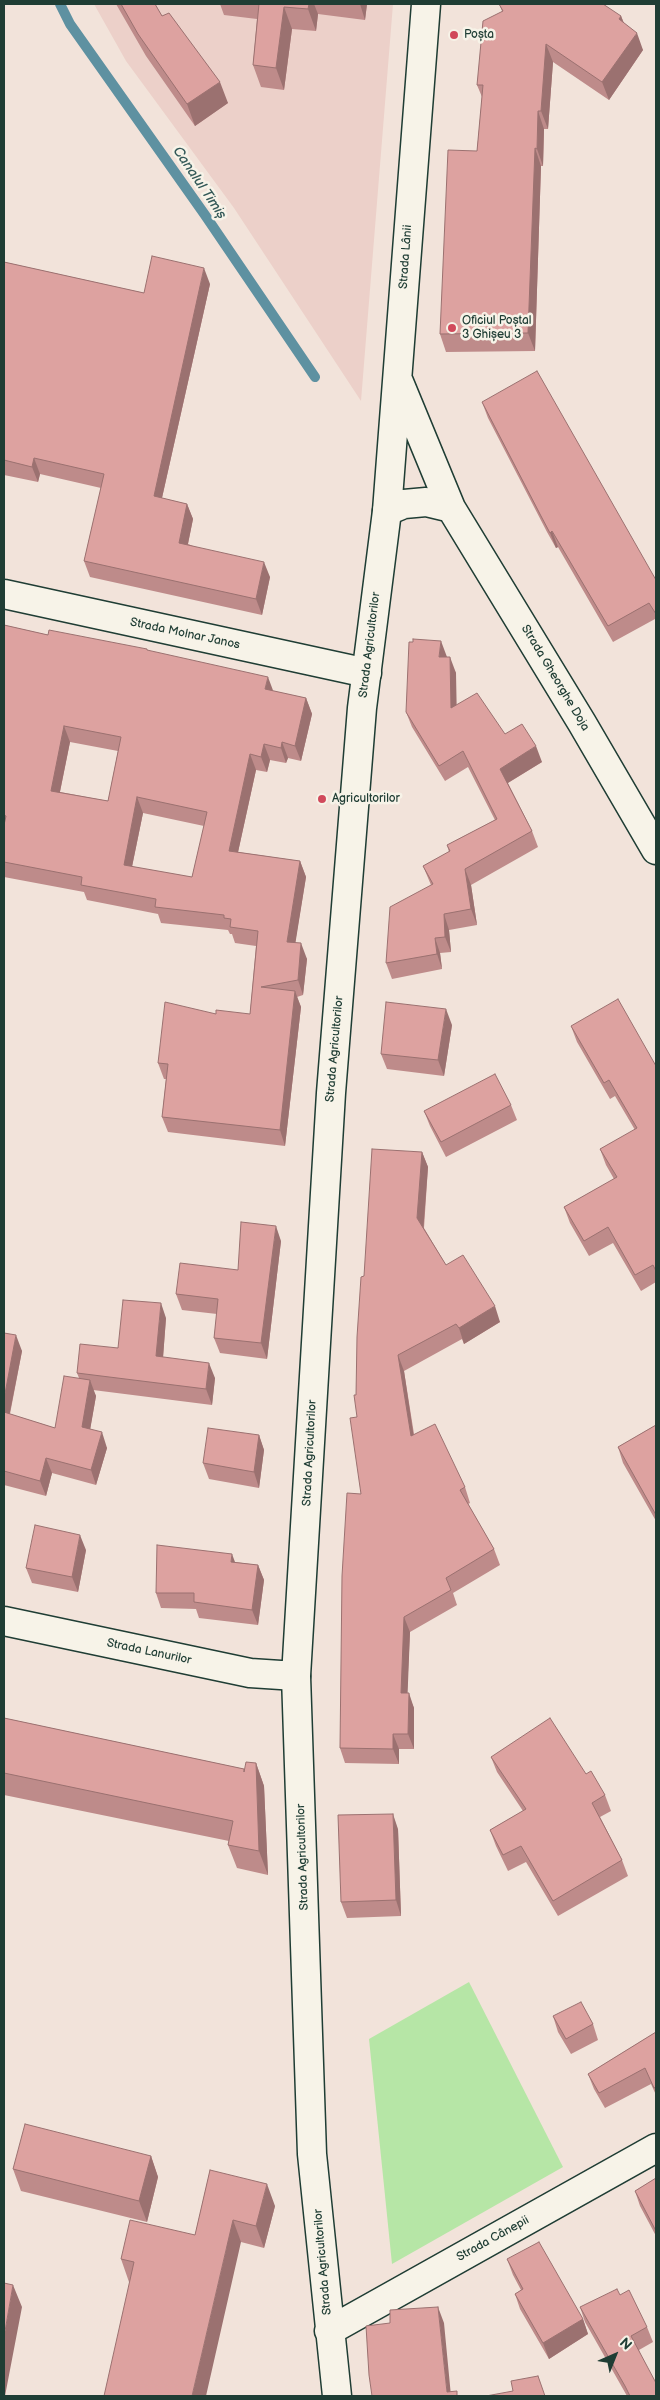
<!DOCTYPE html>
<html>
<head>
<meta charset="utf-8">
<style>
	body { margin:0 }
	#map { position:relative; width:660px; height:2400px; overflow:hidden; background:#f2e3da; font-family:"Balsamiq Sans",sans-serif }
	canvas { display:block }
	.frame { position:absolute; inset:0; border:5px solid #1f3d34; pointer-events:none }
	.north { position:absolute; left:590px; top:2330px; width:50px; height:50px; -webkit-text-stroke:4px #f7f3e8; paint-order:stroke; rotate:44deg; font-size:14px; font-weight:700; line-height:20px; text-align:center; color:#1f3d34 }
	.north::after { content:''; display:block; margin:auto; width:18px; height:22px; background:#1f3d34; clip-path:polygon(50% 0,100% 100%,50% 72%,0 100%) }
</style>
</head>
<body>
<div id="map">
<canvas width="660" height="2400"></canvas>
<div class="frame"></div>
<div class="north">N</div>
</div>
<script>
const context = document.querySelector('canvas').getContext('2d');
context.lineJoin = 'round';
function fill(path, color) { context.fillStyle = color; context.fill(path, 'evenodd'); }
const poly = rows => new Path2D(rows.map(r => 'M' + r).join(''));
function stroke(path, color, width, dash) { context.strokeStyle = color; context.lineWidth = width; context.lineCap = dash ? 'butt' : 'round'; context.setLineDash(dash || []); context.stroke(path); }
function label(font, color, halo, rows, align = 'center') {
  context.font = font + ' "Balsamiq Sans",sans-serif'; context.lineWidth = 5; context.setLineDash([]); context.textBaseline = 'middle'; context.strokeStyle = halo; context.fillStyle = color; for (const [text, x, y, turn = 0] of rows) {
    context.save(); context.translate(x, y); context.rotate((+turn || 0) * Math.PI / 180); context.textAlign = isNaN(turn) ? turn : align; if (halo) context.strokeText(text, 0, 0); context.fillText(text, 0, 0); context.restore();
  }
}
fill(poly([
	[94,4,393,4,361,401,234,208,126,61]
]), '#ecd0c9');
fill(poly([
	[469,1982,563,2167,392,2264,369,2039]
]), '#b6e6a6');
stroke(poly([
	[60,4,70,24,205,215,315,377]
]), '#5e91a1', 10);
const minor = poly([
	[4,594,367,673],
	[296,1676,312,2154,337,2396],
	[329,2331,656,2148]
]);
const tertiary = poly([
	[4,1621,250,1673,296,1676,331,1093,362,708,387,511]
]);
const secondary = poly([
	[426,4,387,511,404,504,426,502,451,508],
	[399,382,451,508,582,723,656,850]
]);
stroke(minor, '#1f3d34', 31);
stroke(tertiary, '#1f3d34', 31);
stroke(secondary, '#1f3d34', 31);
stroke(minor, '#f7f3e8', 28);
stroke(tertiary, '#f7f3e8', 28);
stroke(secondary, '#f7f3e8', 28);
fill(poly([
	[116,4,155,4,162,16,228,103,195,126,146,56],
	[220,4,367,4,365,20,318,14,316,31,292,29,284,90,261,87,253,65,257,19,224,15],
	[499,4,621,16,624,23,643,50,609,100,553,62,548,129,544,129,543,166,541,166,535,351,446,352,440,334,477,151,482,97,477,85,502,11],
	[4,262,144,293,210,284,162,498,187,504,193,519,188,544,270,577,262,615,90,577,84,561,101,488,40,474,38,482,4,475],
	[482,402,656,580,656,621,655,619,613,642,558,547,556,548,547,532,488,418],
	[4,625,48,635,148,651,273,691,306,698,312,714,301,761,288,758,286,763,270,760,267,772,256,770,238,852,300,861,306,877,295,943,307,959,303,995,297,997,301,1007,285,1146,168,1132,162,1117,166,1079,164,1079,158,1063,216,1014,250,1014,256,946,235,943,232,934,230,934,228,930,161,923,158,914,87,900,84,892,4,877],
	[70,742,118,751,108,801,60,792],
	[143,813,204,826,192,877,132,867],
	[447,657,456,673,456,705,505,734,542,762,508,783,532,831,538,847,471,885,477,925,449,930,451,952,440,953,442,969,392,979,386,963,431,885,423,866,449,852,447,845,495,820,468,767,445,781,412,727,406,712],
	[452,1025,444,1076,387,1069,381,1054],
	[571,1026,656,1066,656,1282,641,1291,613,1243,589,1256,570,1223,564,1207,614,1179,606,1165,600,1149,635,1130,615,1096,610,1099,577,1042],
	[511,1105,517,1120,446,1157,430,1126,424,1111],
	[422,1152,428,1167,424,1228,446,1265,500,1322,464,1344,462,1339,404,1371,414,1434,465,1487,470,1503,468,1504,494,1549,500,1565,453,1593,457,1605,410,1632,407,1693,414,1708,414,1749,399,1749,399,1764,345,1763,340,1748,361,1494,356,1395,364,1276],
	[281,1241,267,1359,220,1353,214,1338,217,1314,182,1310,176,1294,238,1270],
	[166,1318,163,1357,215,1378,212,1405,93,1390,96,1396,90,1429,107,1448,96,1485,52,1473,46,1496,4,1485,4,1333,22,1351,10,1414,55,1428,79,1378,77,1373],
	[656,1425,656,1521,623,1463,618,1447],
	[259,1435,264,1450,259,1488,209,1479,203,1463],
	[86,1550,78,1592,32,1583,26,1568],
	[235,1562,258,1565,264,1580,258,1625,199,1618,196,1609,161,1608,156,1593],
	[4,1718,244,1769,256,1763,264,1786,268,1875,237,1868,228,1845,229,1841,4,1795],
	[491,1757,586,1774,605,1795,611,1811,600,1817,622,1860,628,1876,558,1916,526,1862,508,1871,496,1846,490,1830,523,1811,497,1772],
	[398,1829,401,1916,347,1918,341,1902],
	[553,2016,593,2024,598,2040,571,2054,558,2032],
	[656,2032,656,2095,651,2084,605,2108,594,2089,588,2074],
	[151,2156,158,2177,147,2222,21,2191,13,2169],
	[210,2170,275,2206,264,2248,241,2242,129,2282,121,2259,195,2235],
	[656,2178,656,2236,640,2206,635,2191],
	[507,2259,583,2319,588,2334,549,2359,520,2309,515,2294,521,2290,513,2275],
	[620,2295,647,2327,653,2342,639,2350,656,2396,627,2396,585,2322,580,2307]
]), '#be8b8a');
fill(poly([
	[309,4,314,4,318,14,316,31,308,9],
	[360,4,367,4,365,20],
	[284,7,292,29,284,90,276,68],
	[621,16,628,34,619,19],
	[637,33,643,50,609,100,602,82],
	[546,44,553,62,548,129,541,111],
	[220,82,228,103,195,126,187,104],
	[538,111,544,129,543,166,537,149],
	[535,148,541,166,535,351,528,333],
	[204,268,210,284,159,511,154,496],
	[34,458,40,474,38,482,32,467],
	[187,504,193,519,185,558,179,543],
	[552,531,558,547,556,548,550,533],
	[264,562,270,577,262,615,256,599],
	[441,641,447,657,439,657],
	[450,657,456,673,457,724,451,708],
	[268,677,274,693,265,689],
	[306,698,312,714,301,761,295,746],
	[64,726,70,742,57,806,51,791],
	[282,742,288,758,286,763,281,748],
	[264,744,270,760,267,772,261,757],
	[536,746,542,762,506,784,500,769],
	[250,754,256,770,235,866,229,851],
	[137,797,143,813,129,881,124,865],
	[300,861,306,877,293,958,287,942],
	[465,869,471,885,477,925,471,909],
	[444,914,449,930,451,952,445,937],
	[435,938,440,953,442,969,437,954],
	[301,943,307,959,303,995,298,980],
	[295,991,301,1007,285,1146,280,1130],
	[446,1009,452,1025,444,1076,438,1060],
	[422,1152,428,1167,423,1233,417,1218],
	[276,1226,281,1241,267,1359,261,1343],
	[161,1303,166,1318,162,1371,156,1356],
	[495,1306,500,1322,464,1344,459,1328],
	[16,1335,22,1351,7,1427,4,1418,4,1399],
	[398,1355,404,1371,416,1452,411,1436],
	[209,1363,215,1378,212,1405,206,1389],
	[90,1380,96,1396,88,1442,82,1427],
	[102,1432,107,1448,96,1485,91,1470],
	[259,1435,264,1450,259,1488,254,1472],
	[46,1458,52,1473,46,1496,40,1481],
	[80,1535,86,1550,78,1592,72,1577],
	[232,1554,238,1570,231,1562],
	[258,1565,264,1580,258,1625,252,1610],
	[404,1617,410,1632,407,1708,401,1693],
	[409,1693,414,1708,414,1749,408,1734],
	[393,1734,399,1749,399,1764,393,1749],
	[256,1763,264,1786,268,1875,259,1851],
	[393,1814,398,1829,401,1916,396,1900],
	[151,2156,158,2177,147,2222,139,2201],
	[267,2184,275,2206,264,2248,256,2226],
	[233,2220,241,2242,206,2396,192,2396],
	[13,2285,22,2307,5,2396,4,2396,4,2337],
	[438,2307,444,2323,451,2396,447,2392],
	[583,2319,588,2334,549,2359,543,2343]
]), '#9b7170');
const building = poly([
	[121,4,155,4,162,16,169,13,220,82,187,104,138,34,121,4],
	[259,4,309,4,308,9,284,7,276,68,253,65,259,4],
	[499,4,603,4,621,16,619,19,637,33,602,82,546,44,541,111,538,111,537,149,535,148,528,333,440,334,448,150,477,151,483,85,477,85,483,21,503,11,499,4],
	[152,256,204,268,154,496,187,504,179,543,264,562,256,599,84,561,104,474,34,458,32,467,4,460,4,262,144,293,152,256],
	[537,371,656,580,656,614,649,603,608,626,552,531,550,533,541,516,482,402,537,371],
	[4,625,48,635,49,630,147,649,147,650,268,677,265,689,306,698,295,746,282,742,281,748,264,744,261,757,250,754,229,851,300,861,287,942,301,943,298,980,261,987,295,991,280,1130,162,1117,168,1064,158,1063,165,1002,216,1014,216,1010,250,1014,258,931,230,927,231,919,224,918,224,915,155,907,156,899,81,885,82,877,4,862,4,825,6,816,4,815,4,625],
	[64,726,121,737,108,801,51,791,64,726],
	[137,797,207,812,192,877,124,865,137,797],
	[413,639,441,641,439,657,450,657,451,708,477,693,505,734,522,724,536,746,500,769,532,831,465,869,471,909,444,914,445,937,435,938,437,954,386,963,390,907,433,884,423,866,450,851,447,845,497,819,463,751,439,766,406,712,409,642,413,642,413,639],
	[618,999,656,1066,656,1271,653,1265,635,1275,608,1227,584,1241,564,1207,617,1177,600,1149,637,1128,609,1080,604,1083,571,1026,618,999],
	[386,1002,446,1009,438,1060,381,1054,386,1002],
	[495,1074,511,1105,441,1142,424,1111,495,1074],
	[372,1149,422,1152,417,1218,446,1265,463,1255,495,1306,459,1328,456,1324,398,1355,411,1436,435,1424,465,1487,460,1490,494,1549,446,1578,451,1590,404,1617,401,1693,409,1693,408,1734,393,1734,393,1749,340,1748,342,1576,347,1493,361,1494,350,1418,357,1417,354,1395,356,1395,357,1337,361,1277,364,1276,372,1149],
	[241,1222,276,1226,261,1343,214,1338,218,1299,176,1294,180,1263,238,1270,241,1222],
	[123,1300,161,1303,156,1356,209,1363,206,1389,77,1373,80,1344,118,1348,123,1300],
	[4,1333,16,1335,4,1399,4,1333],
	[64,1376,90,1380,82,1427,102,1432,91,1470,46,1458,40,1481,4,1471,4,1412,55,1428,64,1376],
	[656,1425,656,1515,618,1447,656,1425],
	[208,1428,259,1435,254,1472,203,1463,208,1428],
	[35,1525,80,1535,72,1577,26,1568,35,1525],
	[157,1545,232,1554,231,1562,258,1565,252,1610,194,1602,194,1593,156,1593,157,1545],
	[4,1718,244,1769,244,1772,246,1762,256,1763,259,1851,228,1845,233,1821,4,1773,4,1718],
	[550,1718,586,1774,591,1771,605,1795,592,1803,622,1860,553,1901,521,1846,503,1855,490,1830,526,1809,491,1757,550,1718],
	[393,1814,396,1900,341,1902,338,1815,393,1814],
	[581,2002,593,2024,566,2039,553,2016,581,2002],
	[656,2032,656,2087,654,2088,645,2068,599,2093,588,2074,656,2032],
	[25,2124,151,2156,139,2201,13,2169,25,2124],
	[210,2170,267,2184,256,2226,233,2220,192,2396,104,2396,134,2262,121,2259,130,2220,195,2235,210,2170],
	[656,2178,656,2231,635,2191,656,2178],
	[539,2242,583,2319,543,2343,515,2294,523,2289,507,2259,539,2242],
	[4,2283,13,2285,4,2337,4,2283],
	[617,2289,620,2295,629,2290,647,2327,631,2336,656,2383,656,2396,630,2396,625,2386,580,2307,617,2289],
	[438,2307,447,2392,457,2391,457,2396,372,2396,369,2375,366,2326,390,2323,390,2310,438,2307],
	[538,2376,545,2396,486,2396,513,2391,511,2381,538,2376]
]);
fill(building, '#dda2a0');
stroke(building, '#9b7170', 1);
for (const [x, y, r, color] of [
	[454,35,5,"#d1495b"],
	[452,328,5,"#d1495b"],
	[322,799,5,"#d1495b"]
]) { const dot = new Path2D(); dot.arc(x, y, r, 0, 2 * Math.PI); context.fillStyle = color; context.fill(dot); stroke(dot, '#f7f3e8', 2); }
label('12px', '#1f3d34', '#f7f3e8', [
	["Poșta",464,35],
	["Oficiul Poștal",462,321],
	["3 Ghișeu 3",462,335],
	["Agricultorilor",332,799]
], 'left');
label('12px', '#1f3d34', '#f7f3e8', [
	["Strada Lânii",406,257,-86],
	["Strada Molnar Janos",185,634,12],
	["Strada Agricultorilor",370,645,-83],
	["Strada Gheorghe Doja",555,678,59],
	["Strada Agricultorilor",335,1049,-85],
	["Strada Agricultorilor",310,1453,-87],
	["Strada Lanurilor",149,1652,12],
	["Strada Agricultorilor",303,1857,-92],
	["Strada Cânepii",493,2239,-29],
	["Strada Agricultorilor",323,2262,-95]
]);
label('italic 14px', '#345958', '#f7f3e8', [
	["Canalul Timiș",199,183,56]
]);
</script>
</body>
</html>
